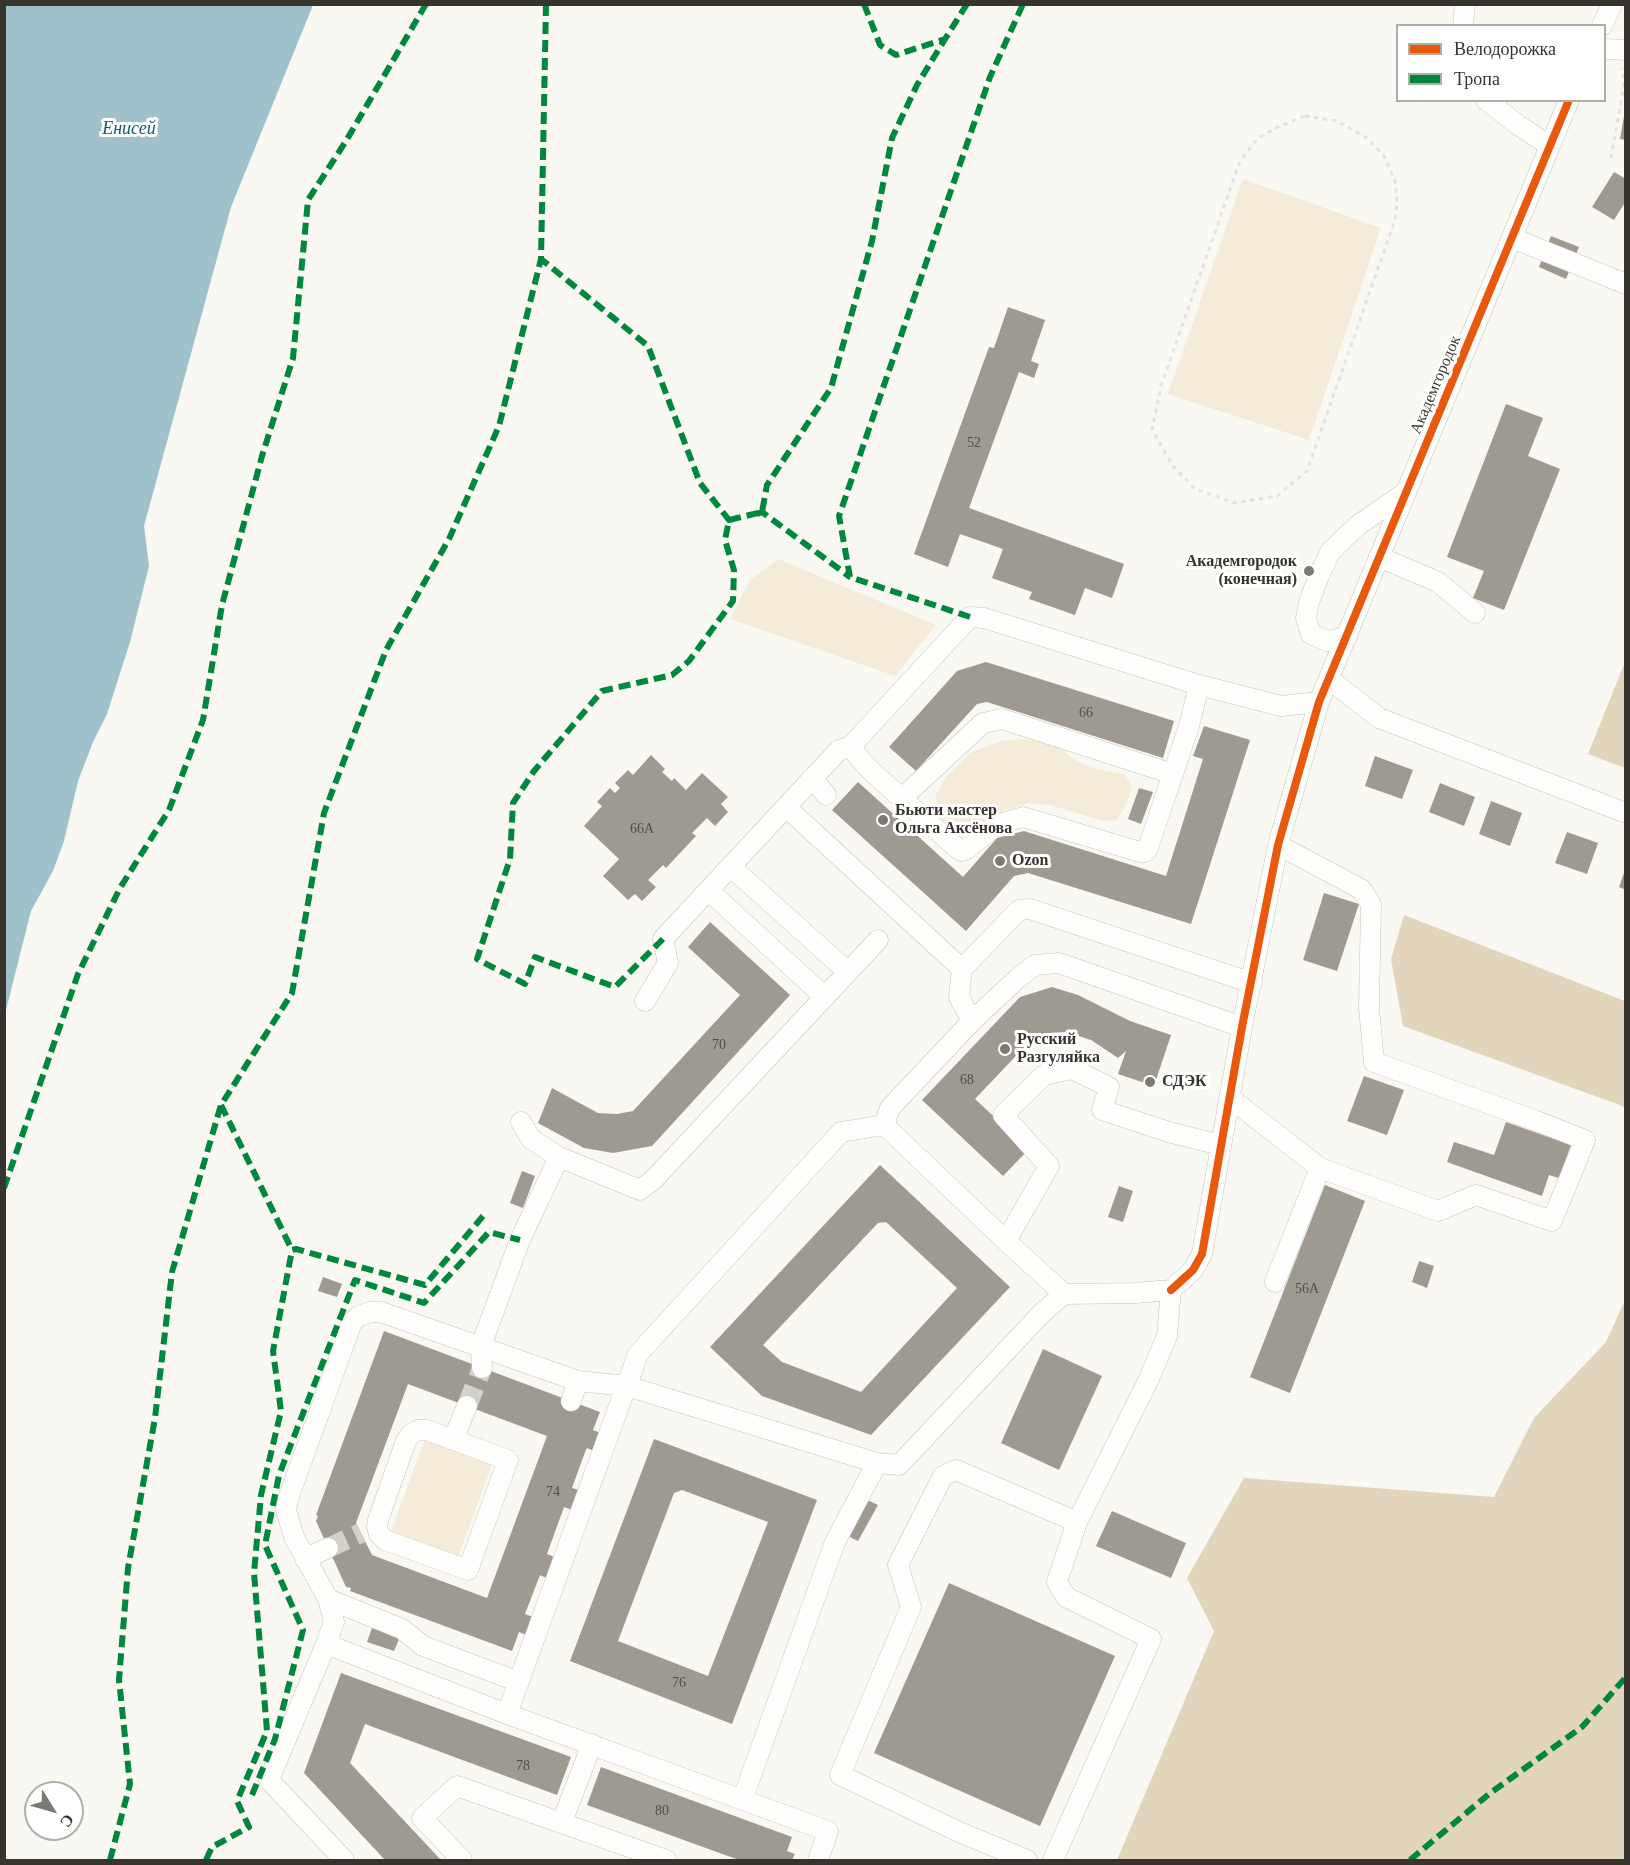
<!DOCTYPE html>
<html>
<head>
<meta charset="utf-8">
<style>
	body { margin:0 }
	#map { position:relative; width:1630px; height:1865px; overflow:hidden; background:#faf8f2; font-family:Georgia,serif }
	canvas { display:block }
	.frame { position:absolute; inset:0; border:6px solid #37342e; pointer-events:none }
	.legend { position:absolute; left:1396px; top:24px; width:210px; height:78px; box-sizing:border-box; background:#fff; border:2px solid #afaeab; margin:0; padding:8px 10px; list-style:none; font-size:18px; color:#37342e }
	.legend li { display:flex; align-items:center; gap:12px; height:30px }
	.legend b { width:30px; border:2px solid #afaeab }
	.north { position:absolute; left:24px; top:1781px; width:60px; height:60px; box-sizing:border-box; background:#fff; border:2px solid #afaeab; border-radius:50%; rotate:127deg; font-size:16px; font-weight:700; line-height:24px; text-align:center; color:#37342e }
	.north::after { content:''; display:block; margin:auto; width:21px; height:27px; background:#7b7973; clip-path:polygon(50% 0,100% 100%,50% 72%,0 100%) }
</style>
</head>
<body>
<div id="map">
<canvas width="1630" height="1865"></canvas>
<div class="frame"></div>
<ul class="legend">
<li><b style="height:8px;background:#e8590c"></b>Велодорожка</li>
<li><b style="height:8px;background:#00873e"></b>Тропа</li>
</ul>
<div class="north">С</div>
</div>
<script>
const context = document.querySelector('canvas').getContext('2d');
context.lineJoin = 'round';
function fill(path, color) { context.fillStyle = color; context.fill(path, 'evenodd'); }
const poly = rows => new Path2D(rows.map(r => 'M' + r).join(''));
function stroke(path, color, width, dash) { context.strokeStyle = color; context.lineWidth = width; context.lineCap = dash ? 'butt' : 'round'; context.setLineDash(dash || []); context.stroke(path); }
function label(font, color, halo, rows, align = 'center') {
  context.font = font + ' Georgia,serif'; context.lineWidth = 6; context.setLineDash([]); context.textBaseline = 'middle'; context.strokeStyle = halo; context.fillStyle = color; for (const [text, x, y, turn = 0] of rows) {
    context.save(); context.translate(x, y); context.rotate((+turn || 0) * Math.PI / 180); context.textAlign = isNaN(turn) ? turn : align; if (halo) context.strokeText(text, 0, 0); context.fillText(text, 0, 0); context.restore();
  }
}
fill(poly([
	[1243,179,1381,228,1309,440,1168,394],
	[778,559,936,625,895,676,730,619,750,580],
	[1023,739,1043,741,1060,748,1073,759,1092,768,1125,775,1132,785,1127,804,1117,820,1104,821,1050,805,1028,803,1005,810,964,832,947,828,937,817,936,795,946,777,970,753,1001,741],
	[426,1437,493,1462,457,1559,390,1534]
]), '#f4ebd8');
fill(poly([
	[1625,662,1626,768,1625,768,1588,754],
	[1404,915,1625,1001,1625,1107,1403,1026,1391,959],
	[1625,1300,1625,1860,1117,1860,1214,1631,1187,1578,1244,1478,1494,1497,1534,1418,1606,1342]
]), '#e2d5bc');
fill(poly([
	[5,4,313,5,231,207,144,526,149,566,130,642,107,714,93,742,78,781,64,841,53,871,31,911,5,1014]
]), '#9ec1cb');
fill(poly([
	[1624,116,1626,116,1626,140,1620,139],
	[1614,172,1626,179,1626,201,1614,220,1592,207],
	[1551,236,1579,247,1566,279,1539,267],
	[1008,307,1045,320,1031,361,1039,364,1034,378,1019,372,969,508,1124,564,1112,598,1085,588,1075,615,1029,599,1032,592,992,578,1003,549,960,534,948,567,914,554,989,347,994,348],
	[1506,404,1543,418,1528,456,1560,469,1504,610,1473,598,1484,571,1447,557],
	[986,662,1174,721,1163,758,987,702,977,704,916,771,889,747,957,671],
	[1204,726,1250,740,1191,924,1028,873,1014,876,966,931,832,810,858,782,963,877,997,838,1024,831,1166,876,1203,759,1193,756],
	[651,755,665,769,662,772,672,781,674,778,686,790,702,773,728,797,721,804,728,812,715,826,707,818,692,833,696,836,666,868,663,865,648,880,656,887,642,901,635,894,628,900,603,876,619,859,584,826,602,806,597,802,610,788,615,793,620,788,615,783,628,770,633,775],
	[1375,756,1413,770,1402,799,1365,786],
	[1440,783,1475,797,1464,826,1429,812],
	[1139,788,1153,792,1141,824,1128,819],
	[1491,801,1522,813,1510,846,1479,834],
	[1567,832,1598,843,1587,874,1555,863],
	[1625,870,1626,870,1626,890,1619,887],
	[1324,893,1359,904,1337,971,1303,960],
	[710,922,790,995,652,1146,613,1153,584,1148,538,1123,552,1088,598,1113,617,1114,633,1111,740,995,688,947],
	[1052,987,1078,995,1130,1021,1171,1035,1154,1086,1118,1074,1126,1051,1118,1058,1091,1040,1066,1032,1048,1033,1031,1040,975,1099,1029,1149,1003,1176,922,1100,1020,997],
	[1364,1076,1404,1090,1387,1135,1347,1121],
	[1506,1122,1571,1145,1559,1178,1549,1175,1542,1196,1447,1162,1454,1142,1494,1155],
	[880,1165,1010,1287,871,1435,762,1396,710,1347],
	[886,1222,957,1288,861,1392,782,1362,763,1345,878,1223],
	[522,1171,535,1176,523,1208,510,1203],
	[1325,1185,1365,1201,1290,1393,1250,1377],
	[1119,1186,1133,1191,1123,1222,1108,1217],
	[1419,1261,1434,1266,1427,1288,1412,1282],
	[323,1277,342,1284,337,1297,318,1291],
	[384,1331,600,1412,593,1430,601,1433,594,1451,587,1448,585,1452,572,1488,579,1490,572,1510,564,1507,547,1554,554,1557,546,1578,540,1575,525,1614,533,1617,526,1635,519,1632,512,1651,350,1591,351,1588,346,1587,316,1521,318,1516,316,1515],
	[408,1384,547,1436,487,1598,372,1555,356,1523],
	[1043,1349,1102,1376,1059,1470,1001,1443],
	[654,1439,817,1500,732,1724,570,1661],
	[682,1490,768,1522,708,1676,618,1641,674,1493],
	[865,1499,878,1505,858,1541,846,1535],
	[1112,1511,1186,1543,1171,1578,1096,1546],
	[949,1583,1115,1656,1040,1826,874,1753],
	[372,1628,400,1637,394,1651,367,1642],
	[341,1673,571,1757,557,1795,365,1724,350,1763,441,1860,385,1860,304,1773],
	[601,1767,792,1837,787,1851,795,1854,792,1860,739,1860,587,1805]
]), '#9f9a91');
stroke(poly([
	[467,1406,482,1368],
	[328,1548,361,1533]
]), '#d3d1cb', 20, [20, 10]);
const minor = poly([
	[1463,26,1465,4],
	[1602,26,1612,4],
	[1604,49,1626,50],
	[1486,100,1518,125,1550,146],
	[1512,238,1626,284],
	[1379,557,1438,582,1475,613],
	[1347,637,1327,641,1311,634,1306,618,1309,602,1319,576,1330,552,1357,526,1406,492],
	[1329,679,1379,718,1626,813],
	[850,747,869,769,958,849,962,851,967,849,996,825,1023,817,1140,852,1145,852,1148,848,1189,726,1199,685],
	[812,778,826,795],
	[901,799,983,723,1002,719,1173,774],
	[786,807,962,969,959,997,972,1021,1018,978,1035,965,1059,963,1242,1027],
	[731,867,848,972],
	[709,891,825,997],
	[962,969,1019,910,1030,909,1252,983],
	[645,1001,668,963,663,939,839,750,850,747,970,617,984,618,1199,685,1281,706,1319,702],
	[972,1021,890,1108,884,1125,1006,1241],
	[1230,1098,1320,1168,1438,1211,1476,1195,1552,1221,1585,1140,1534,1120,1374,1062,1369,1008,1371,904,1361,889,1278,845],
	[521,1122,531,1139,559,1157],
	[1275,1282,1320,1168],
	[1064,1294,1006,1241,1049,1166,1003,1115,1044,1075,1072,1069,1109,1087,1102,1110,1172,1133,1221,1145],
	[482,1368,481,1346,520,1240,559,1157,640,1190,654,1179,878,940],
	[571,1401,578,1381],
	[418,1430,427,1430,508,1460,468,1570,385,1540,379,1534,377,1527,378,1520,406,1441,411,1434,418,1430],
	[453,1440,467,1406],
	[305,1559,328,1548],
	[328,1599,402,1629,423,1646,519,1682],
	[326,1644,507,1714,828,1831,818,1860],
	[507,1714,638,1354,841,1132,884,1125,890,1108],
	[743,1798,835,1542,877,1463,899,1465,1042,1313,1064,1294,1135,1293,1171,1290,1193,1270,1202,1254,1242,1027,1278,845,1319,702,1569,100],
	[562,1822,592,1744],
	[344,1860,269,1780,326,1644,334,1622,328,1599,294,1537,286,1510,288,1499,352,1322,359,1316,370,1312,381,1312,578,1381,627,1386,877,1463],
	[462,1860,422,1818,457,1786,666,1860],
	[1027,1860,957,1831,840,1775,911,1607,898,1565,943,1476,956,1470,1077,1522],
	[1053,1860,1151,1639,1066,1597,1057,1582,1077,1522,1148,1381,1167,1336,1171,1290]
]);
stroke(minor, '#c6c3be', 21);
stroke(poly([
	[1305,116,1337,121,1367,138,1384,156,1395,181,1397,202,1395,220,1307,471,1277,496,1235,503,1195,489,1173,466,1152,430,1161,386,1240,161,1258,138,1278,127,1305,116],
	[1611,158,1624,85,1622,68]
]), '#e3e2e0', 3, [4.5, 4.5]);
stroke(minor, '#fefefd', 20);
stroke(poly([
	[546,4,541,259,648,346,700,483,729,520,733,519],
	[864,4,880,45,896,55,945,39,967,4],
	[757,514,762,512,850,577],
	[970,617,850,577,839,516,990,77,1023,4],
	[663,939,615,987,535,957,525,984,477,959,510,859,513,803,534,771,602,691,672,675,689,661,733,601,734,570,725,540,729,520,762,512,767,485,831,388,872,241,892,138,917,85,945,39],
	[221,1105,292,1250],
	[4,1188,78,974,120,888,169,810,203,720,222,605,262,456,293,358,308,200,346,141,426,4],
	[252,1795,275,1739,303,1630,265,1545,279,1475,355,1280,424,1303,489,1232,520,1240],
	[110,1860,130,1784,119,1680,128,1568,155,1418,172,1272,221,1105,292,993,324,813,386,650,449,539,499,426,541,259],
	[206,1860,212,1847,249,1827,237,1801,267,1731,254,1573,261,1495,281,1411,273,1351,292,1250,296,1249,425,1285,483,1216],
	[1410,1860,1489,1794,1582,1727,1626,1677]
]), '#00873e', 6, [12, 6]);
stroke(poly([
	[1171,1290,1193,1270,1202,1254,1242,1027,1278,845,1319,702,1569,100]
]), '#e8590c', 8);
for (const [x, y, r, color] of [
	[1309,571,6,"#7b7973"],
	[883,820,6,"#7b7973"],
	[1000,861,6,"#7b7973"],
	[1005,1049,6,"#7b7973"],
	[1150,1082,6,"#7b7973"]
]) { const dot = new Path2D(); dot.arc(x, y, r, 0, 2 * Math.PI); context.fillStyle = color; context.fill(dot); stroke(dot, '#fff', 2); }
label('14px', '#514e47', null, [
	["52",974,443],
	["66",1086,713],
	["66А",642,829],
	["70",719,1045],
	["68",967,1080],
	["56А",1307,1289],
	["74",553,1492],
	["76",679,1683],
	["78",523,1766],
	["80",662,1811]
]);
label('16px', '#37342e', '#fff', [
	["Академгородок",1436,385,-67]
]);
label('bold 16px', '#37342e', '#fff', [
	["Академгородок",1297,562,"right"],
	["(конечная)",1297,580,"right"],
	["Бьюти мастер",895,811],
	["Oльга Аксёнова",895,829],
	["Ozon",1012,861],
	["Русский",1017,1040],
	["Разгуляйка",1017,1058],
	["СДЭК",1162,1082]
], 'left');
label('italic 18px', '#165b6d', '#fff', [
	["Енисей",129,129]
]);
</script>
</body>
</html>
